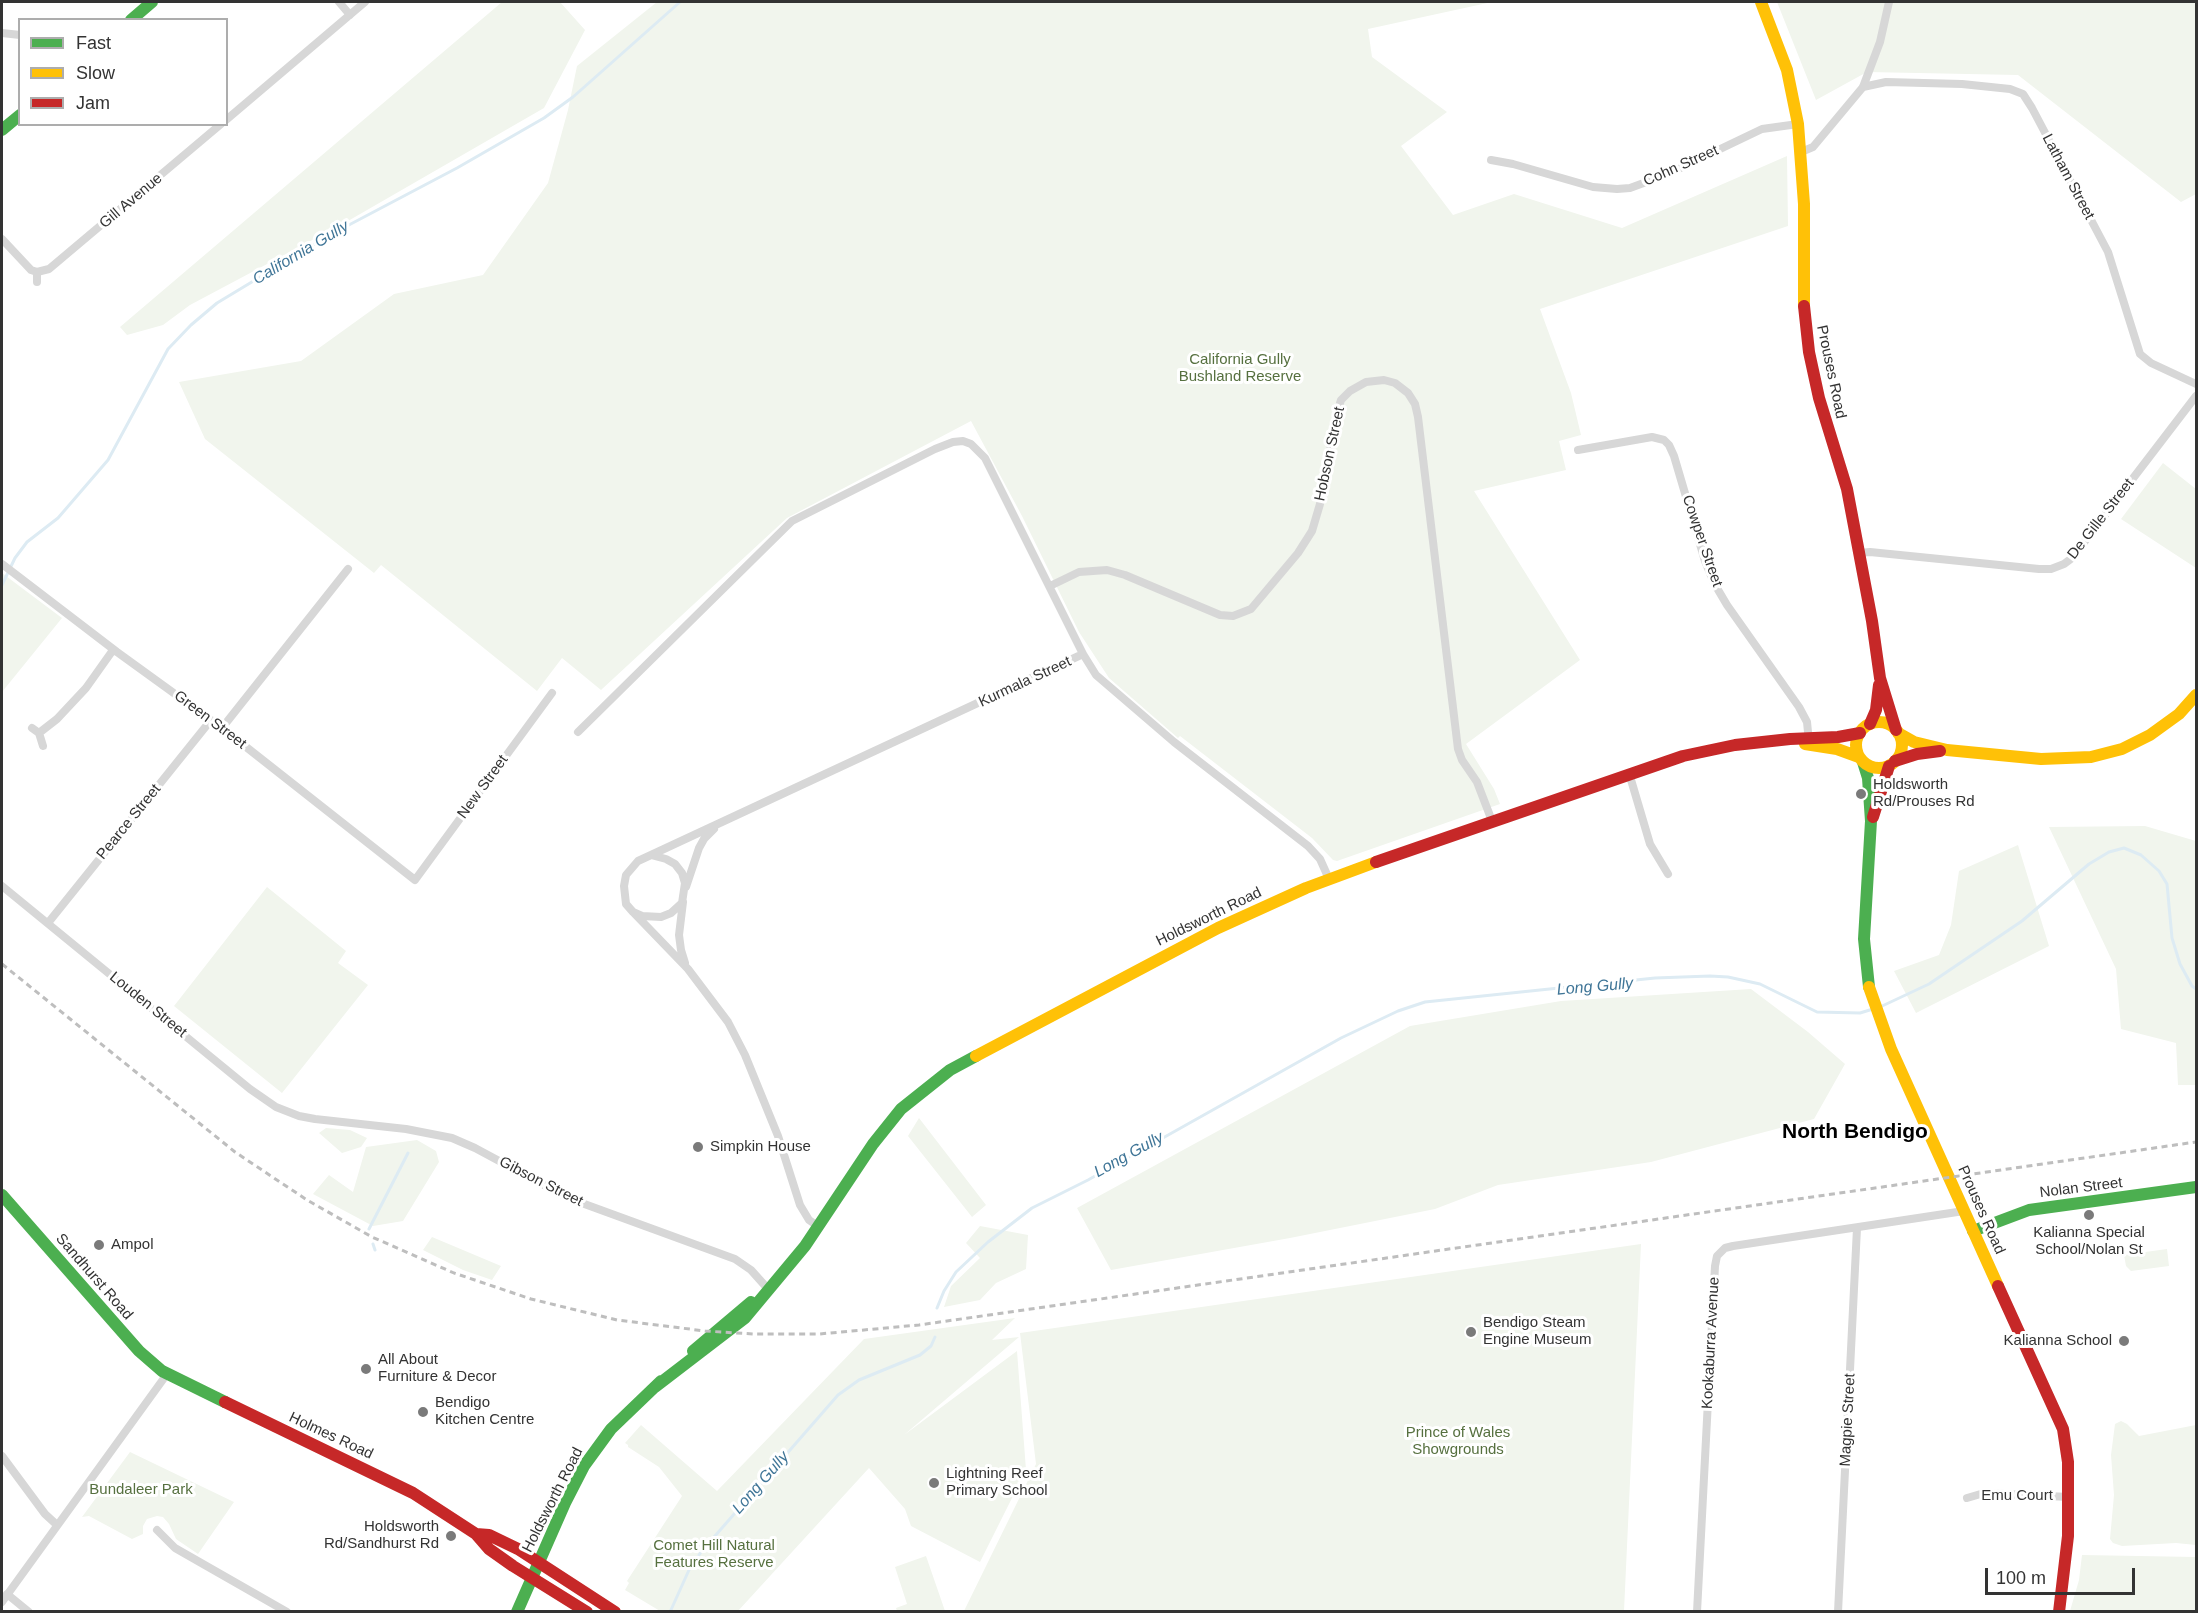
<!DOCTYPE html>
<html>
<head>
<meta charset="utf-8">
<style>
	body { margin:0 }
	#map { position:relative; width:2198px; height:1613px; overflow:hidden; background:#fff; font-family:Helvetica,sans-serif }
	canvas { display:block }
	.frame { position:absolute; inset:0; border:3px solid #333; pointer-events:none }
	.legend { position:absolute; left:18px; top:18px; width:210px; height:108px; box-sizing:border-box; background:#fff; border:2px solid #adadad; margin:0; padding:8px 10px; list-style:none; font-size:18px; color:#333 }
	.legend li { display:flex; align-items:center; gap:12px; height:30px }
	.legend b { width:30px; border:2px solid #adadad }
	.scale { position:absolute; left:1985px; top:1568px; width:150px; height:27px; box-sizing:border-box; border:3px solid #333; border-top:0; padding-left:8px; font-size:18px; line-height:21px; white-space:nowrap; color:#333; -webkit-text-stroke:4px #fff; paint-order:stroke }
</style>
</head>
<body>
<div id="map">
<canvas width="2198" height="1613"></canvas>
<div class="frame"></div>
<ul class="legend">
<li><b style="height:8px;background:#4caf50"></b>Fast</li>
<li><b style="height:8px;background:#ffc107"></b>Slow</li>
<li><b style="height:8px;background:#c62828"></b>Jam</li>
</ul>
<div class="scale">100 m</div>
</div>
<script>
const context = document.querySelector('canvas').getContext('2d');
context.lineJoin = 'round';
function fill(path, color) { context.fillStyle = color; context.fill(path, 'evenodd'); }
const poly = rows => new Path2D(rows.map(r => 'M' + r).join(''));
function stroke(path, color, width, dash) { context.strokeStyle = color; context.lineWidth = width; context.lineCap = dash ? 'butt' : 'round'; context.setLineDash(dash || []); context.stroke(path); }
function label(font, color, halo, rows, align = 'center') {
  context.font = font + ' Helvetica,sans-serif'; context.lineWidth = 6; context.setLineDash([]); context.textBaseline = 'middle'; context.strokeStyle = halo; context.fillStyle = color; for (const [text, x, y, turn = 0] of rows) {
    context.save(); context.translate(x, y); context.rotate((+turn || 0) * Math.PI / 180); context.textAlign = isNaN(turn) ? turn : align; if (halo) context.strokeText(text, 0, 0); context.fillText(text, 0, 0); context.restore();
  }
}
fill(poly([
	[502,2,560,2,585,30,544,108,348,221,190,305,163,325,127,335,120,327],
	[657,2,1492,2,1368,29,1372,57,1447,112,1401,146,1453,215,1514,194,1622,228,1787,156,1788,226,1540,309,1571,393,1581,435,1559,441,1566,470,1474,491,1580,660,1466,744,1494,789,1500,804,1337,861,1333,860,1312,838,1180,736,1178,738,1109,678,1079,632,1022,516,971,421,787,518,601,690,562,658,537,691,381,565,374,573,205,439,179,382,301,361,394,294,483,275,548,183,568,110,577,66],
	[1777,2,2196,2,2196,194,2181,202,2018,75,1867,72,1816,100],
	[2163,463,2196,489,2196,568,2121,519],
	[2,573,62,618,2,692],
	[2145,826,2196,841,2196,1085,2178,1085,2176,1043,2121,1029,2116,969,2049,827],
	[2018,845,2049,946,1916,1013,1894,971,1939,955,1951,925,1959,871],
	[267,887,346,951,338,963,368,985,282,1093,174,1006],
	[1751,989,1808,1032,1845,1064,1814,1119,1651,1162,1498,1185,1435,1209,1290,1238,1111,1270,1077,1208,1410,1026,1561,1001],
	[919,1118,986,1205,972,1217,908,1136],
	[326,1128,350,1130,367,1138,361,1147,342,1153,319,1133],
	[417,1140,436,1151,439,1162,403,1221,373,1226,313,1194,329,1175,353,1192,366,1147],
	[980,1226,1028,1235,1026,1269,996,1283,980,1300,944,1307,951,1286,980,1258,966,1243],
	[432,1237,501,1266,492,1280,463,1270,423,1250],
	[1641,1244,1624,1611,964,1611,1036,1464,1020,1333],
	[2167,1249,2169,1266,2131,1271,2126,1266,2124,1255],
	[1015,1318,992,1340,1019,1337,904,1435,1017,1351,1026,1470,980,1562,911,1526,905,1509,869,1468,738,1611,660,1611,625,1590,629,1583,627,1581,682,1496,659,1467,628,1447,628,1445,625,1443,641,1425,717,1491,864,1339],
	[2121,1421,2127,1424,2139,1436,2196,1425,2196,1545,2176,1543,2122,1546,2113,1543,2110,1539,2114,1495,2111,1455,2115,1424],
	[130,1452,234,1502,198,1554,176,1539,169,1524,163,1517,157,1516,147,1519,143,1526,143,1534,132,1539,89,1516,82,1517],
	[2082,1555,2196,1557,2196,1611,2070,1611,2079,1580],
	[926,1556,945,1611,897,1611,896,1608,907,1604,895,1567]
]), '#f1f5ed');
stroke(poly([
	[2,585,15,558,27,542,58,518,108,460,168,349,191,325,217,303,328,236,457,168,544,118,573,97,680,2],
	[1880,1007,1929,984,2022,921,2089,864,2109,852,2124,848,2141,855,2159,871,2167,884,2172,938,2180,964,2192,986,2196,989],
	[369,1229,408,1153],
	[373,1244,375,1250],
	[937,1308,944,1291,956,1272,988,1242,1032,1208,1088,1180,1341,1038,1398,1011,1425,1002,1655,978,1710,976,1728,977,1760,984,1817,1012,1860,1013,1873,1009],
	[670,1612,689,1570,701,1552,838,1395,859,1380,920,1355,931,1346,935,1337]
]), '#ddebf3', 3);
stroke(poly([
	[339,2,350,15],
	[2,33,20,35],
	[1863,87,1886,82,1962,84,2010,89,2023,94,2032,108,2108,252,2140,354,2151,363,2196,384],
	[226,120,365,2],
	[1801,152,1813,147,1863,87,1880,42,1889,2],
	[1491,160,1513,164,1593,187,1617,189,1630,188,1668,174,1762,129,1798,124],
	[2,239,31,270,37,272,49,269,221,124],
	[37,282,37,272],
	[1578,450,1652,437,1664,440,1669,445,1674,456,1705,561,1714,583,1727,605,1799,707,1807,722,1809,742],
	[1859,553,1870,552,2039,569,2051,569,2064,564,2072,558,2196,396],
	[2,564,117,652,222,728,415,880,552,693],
	[1050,586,1079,572,1107,570,1125,575,1220,615,1233,616,1251,609,1298,553,1312,531,1320,504,1337,413,1341,400,1350,391,1366,382,1384,380,1395,383,1408,393,1415,404,1418,417,1458,749,1462,760,1477,782,1492,821],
	[32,728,39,733,43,746],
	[222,728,348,569],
	[578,732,792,521,935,449,953,442,963,441,971,444,985,458,1083,654,1096,675,1174,742,1308,846,1320,859,1329,879],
	[39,733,57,719,86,688,113,650],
	[1629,773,1650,844,1668,874],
	[651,855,1083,654],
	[651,855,666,859,675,864,682,873,685,883,682,903,671,913,661,917,642,916,633,912,626,904,624,886,626,875,638,861,651,855],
	[2,886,250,1089,276,1107,299,1116,315,1119,406,1129,452,1138,475,1148,568,1198,735,1259,751,1270,768,1289],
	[686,887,699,848,704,839,714,829],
	[683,902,679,935,681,950,685,963],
	[633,912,688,969,728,1022,745,1055,778,1136,800,1205,809,1220,819,1227],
	[48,923,211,720],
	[2,1456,45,1514,57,1525],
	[1967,1498,1984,1493,2069,1497],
	[157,1530,175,1548,287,1612],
	[7,1594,29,1612],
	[2,1602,167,1374],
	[1697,1612,1715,1266,1717,1256,1725,1248,1733,1246,1964,1211],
	[1838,1612,1857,1228]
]), '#d7d7d7', 8);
stroke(poly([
	[131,20,152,2],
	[2,130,20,115],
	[1863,762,1868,778,1871,821,1864,939,1869,987],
	[2,1195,139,1351,162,1371,225,1402],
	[1973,1231,2029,1210,2196,1187],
	[693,1351,751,1302],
	[655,1387,745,1318,805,1246,873,1144,901,1109,950,1070,976,1056],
	[517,1612,565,1503,584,1466,611,1429,661,1381]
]), '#4caf50', 12);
stroke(poly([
	[1761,2,1787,70,1798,124,1804,204,1804,306],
	'1856 745a23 23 0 1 1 46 0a23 23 0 1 1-46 0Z',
	[1898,733,1914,742,1947,750,2041,759,2091,757,2122,749,2150,735,2179,714,2196,695],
	[1805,744,1837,749,1859,757],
	[1869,987,1891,1049,1998,1286],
	[976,1056,1218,928,1306,888,1376,862]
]), '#ffc107', 12);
stroke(poly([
	[1804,306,1809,352,1819,398,1847,489,1872,621,1880,678,1896,730],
	[1870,724,1876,710,1879,685],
	[1895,761,1917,754,1940,751],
	[1873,817,1889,766],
	[1376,862,1683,756,1735,745,1790,739,1838,737,1860,733],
	[1998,1286,2063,1429,2068,1462,2068,1536,2059,1612],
	[225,1402,413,1493,476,1534,489,1549,513,1566,587,1612],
	[476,1534,489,1535,518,1549,615,1612]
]), '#c62828', 12);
stroke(poly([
	[2,964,235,1152,307,1200,372,1237,454,1273,531,1299,617,1320,705,1331,754,1334,819,1334,919,1325,2196,1142]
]), '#bebebe', 3, [6, 4.5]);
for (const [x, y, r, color] of [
	[1861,794,6,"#7a7a7a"],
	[698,1147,6,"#7a7a7a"],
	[2089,1215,6,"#7a7a7a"],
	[99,1245,6,"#7a7a7a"],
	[1471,1332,6,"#7a7a7a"],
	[2124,1341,6,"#7a7a7a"],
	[366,1369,6,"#7a7a7a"],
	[423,1412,6,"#7a7a7a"],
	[934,1483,6,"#7a7a7a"],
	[451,1536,6,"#7a7a7a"]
]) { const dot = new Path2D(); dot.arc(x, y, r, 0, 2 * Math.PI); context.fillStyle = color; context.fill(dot); stroke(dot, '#fff', 2); }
label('15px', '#333', '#fff', [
	["Cohn Street",1681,166,-24],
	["Latham Street",2068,177,62],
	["Gill Avenue",131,201,-40],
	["Prouses Road",1831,372,78],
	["Hobson Street",1330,454,-78],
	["De Gille Street",2101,519,-52],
	["Cowper Street",1702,541,71],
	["Kurmala Street",1025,682,-25],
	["Green Street",210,720,37],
	["New Street",483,787,-54],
	["Pearce Street",129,822,-51],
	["Holdsworth Road",1209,917,-26],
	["Louden Street",148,1005,39],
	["Gibson Street",541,1182,27],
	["Nolan Street",2081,1188,-7],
	["Prouses Road",1981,1210,66],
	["Sandhurst Road",94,1277,49],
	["Kookaburra Avenue",1711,1343,-87],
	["Magpie Street",1848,1420,-87],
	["Holmes Road",331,1436,25],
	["Emu Court",2017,1496],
	["Holdsworth Road",553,1500,-63]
]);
label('15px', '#56703f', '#fff', [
	["California Gully",1240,360],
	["Bushland Reserve",1240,377],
	["Prince of Wales",1458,1433],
	["Showgrounds",1458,1450],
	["Bundaleer Park",141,1490],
	["Comet Hill Natural",714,1546],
	["Features Reserve",714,1563]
]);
label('15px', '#333', '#fff', [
	["Holdsworth",1873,785],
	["Rd/Prouses Rd",1873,802],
	["Simpkin House",710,1147],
	["Kalianna Special",2089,1233,"center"],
	["School/Nolan St",2089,1250,"center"],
	["Ampol",111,1245],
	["Bendigo Steam",1483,1323],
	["Engine Museum",1483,1340],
	["Kalianna School",2112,1341,"right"],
	["All About",378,1360],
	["Furniture & Decor",378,1377],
	["Bendigo",435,1403],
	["Kitchen Centre",435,1420],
	["Lightning Reef",946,1474],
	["Primary School",946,1491],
	["Holdsworth",439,1527,"right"],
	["Rd/Sandhurst Rd",439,1544,"right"]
], 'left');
label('italic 16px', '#3f7597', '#fff', [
	["California Gully",301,253,-31],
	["Long Gully",1595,987,-5],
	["Long Gully",1129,1155,-29],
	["Long Gully",761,1483,-49]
]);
label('bold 21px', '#000', '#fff', [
	["North Bendigo",1855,1132]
]);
</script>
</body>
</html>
